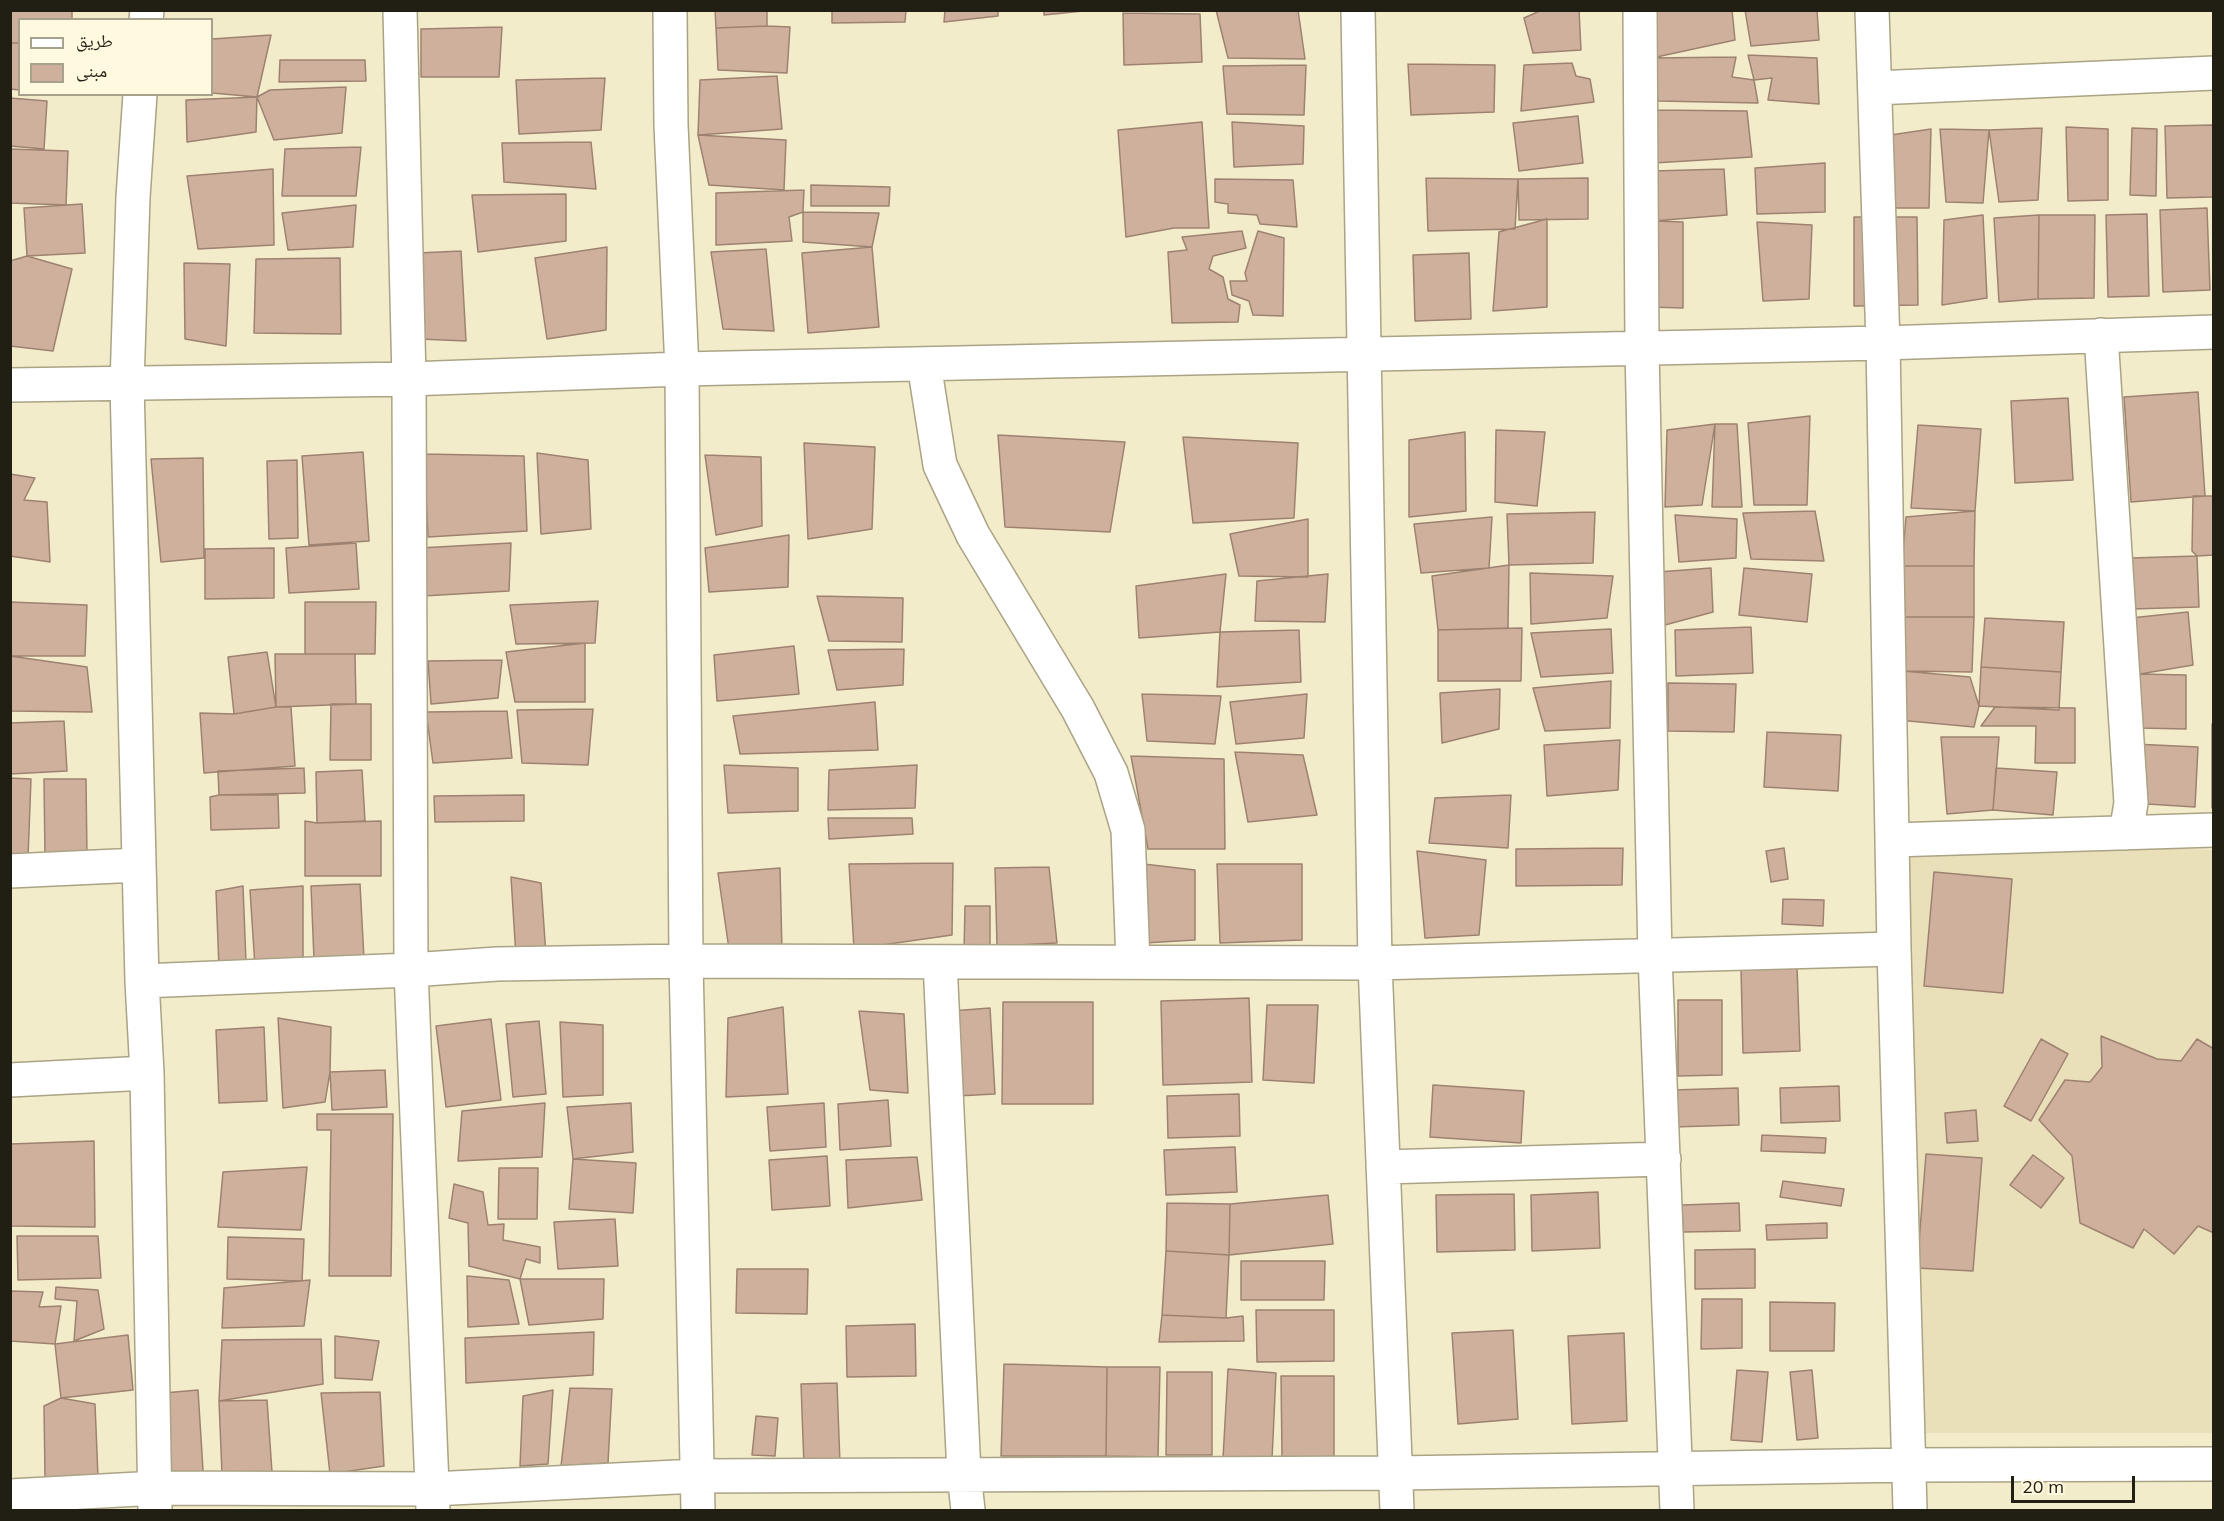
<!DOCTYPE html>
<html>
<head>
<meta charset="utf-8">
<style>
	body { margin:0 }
	#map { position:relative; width:2224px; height:1521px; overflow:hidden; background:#f3eccb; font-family:Mulish,"Noto Naskh Arabic",sans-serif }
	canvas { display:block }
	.frame { position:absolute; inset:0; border:12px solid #211f13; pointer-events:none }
	.legend { position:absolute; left:18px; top:18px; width:195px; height:78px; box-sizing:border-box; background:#fff9df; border:2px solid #a6a28d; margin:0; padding:8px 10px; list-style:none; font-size:18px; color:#211f13 }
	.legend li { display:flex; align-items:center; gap:12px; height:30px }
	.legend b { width:30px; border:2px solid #a6a28d }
	.scale { position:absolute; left:2011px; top:1476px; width:124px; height:27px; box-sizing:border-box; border:3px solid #211f13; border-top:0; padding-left:8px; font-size:18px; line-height:21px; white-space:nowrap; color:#211f13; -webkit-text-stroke:4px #fff9df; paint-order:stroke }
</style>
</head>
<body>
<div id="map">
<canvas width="2224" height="1521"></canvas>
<div class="frame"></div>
<ul class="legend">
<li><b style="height:8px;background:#fff"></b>طريق</li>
<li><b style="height:16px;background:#ceb09d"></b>مبنى</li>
</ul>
<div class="scale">20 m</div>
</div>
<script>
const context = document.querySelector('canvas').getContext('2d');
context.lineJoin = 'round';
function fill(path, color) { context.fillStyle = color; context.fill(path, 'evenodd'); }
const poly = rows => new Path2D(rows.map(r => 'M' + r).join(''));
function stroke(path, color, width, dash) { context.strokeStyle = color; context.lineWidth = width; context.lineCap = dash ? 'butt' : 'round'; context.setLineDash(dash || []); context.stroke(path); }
fill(poly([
	[1897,837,2213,850,2213,1433,1899,1433]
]), '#e9dfb8');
const building = poly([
	[10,10,72,10,72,20,20,20,20,43,10,43,10,10],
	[715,10,767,10,767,26,716,28,715,10],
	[832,10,906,10,905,22,832,23,832,10],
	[945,10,998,10,998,16,944,22,945,10],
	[1044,10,1093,10,1044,15,1044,10],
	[1216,10,1298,10,1305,59,1228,58,1216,10],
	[1542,10,1579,10,1581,50,1533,53,1524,18,1542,10],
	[1651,10,1732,10,1735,40,1652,58,1651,10],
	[1745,10,1817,10,1819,40,1751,46,1745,10],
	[1123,13,1200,14,1202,62,1124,65,1123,13],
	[767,26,790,27,787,73,718,70,716,28,767,26],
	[502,27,499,77,421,77,421,29,502,27],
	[271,35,257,97,212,93,212,39,271,35],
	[10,43,20,43,20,90,10,89,10,43],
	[1748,55,1817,58,1819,104,1768,100,1772,78,1754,80,1748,55],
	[1736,57,1732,77,1754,80,1758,103,1658,101,1652,58,1736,57],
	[280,60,365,60,366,81,279,82,280,60],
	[1572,63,1576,76,1590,79,1594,102,1521,111,1524,65,1572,63],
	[1408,64,1495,65,1494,112,1411,115,1408,64],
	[1306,65,1304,115,1227,114,1223,66,1306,65],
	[777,76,782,129,698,135,700,80,777,76],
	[605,78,601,130,519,134,516,80,605,78],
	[346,87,342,133,274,140,257,97,270,90,346,87],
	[257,97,256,132,187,142,186,100,257,97],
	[10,98,47,101,44,149,10,146,10,98],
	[1655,110,1747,111,1752,157,1654,163,1655,110],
	[1578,116,1583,163,1519,171,1513,123,1578,116],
	[1202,122,1209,228,1174,228,1126,237,1118,130,1202,122],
	[1232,122,1304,126,1303,164,1234,167,1232,122],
	[2214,125,2214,197,2167,198,2165,126,2214,125],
	[2066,127,2108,129,2108,200,2068,201,2066,127],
	[2042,128,2038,200,1999,202,1989,130,2042,128],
	[2132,128,2157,129,2156,196,2130,195,2132,128],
	[1931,129,1929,208,1892,208,1884,136,1931,129],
	[1940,129,1989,130,1983,203,1946,202,1940,129],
	[698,135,786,140,784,190,709,185,698,135],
	[591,142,596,189,504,182,502,143,591,142],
	[361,147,356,196,282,196,285,149,361,147],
	[10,149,68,151,66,205,10,203,10,149],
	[1825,163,1825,212,1757,214,1755,168,1825,163],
	[273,169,274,245,198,249,187,176,273,169],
	[1724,169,1727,215,1653,221,1653,171,1724,169],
	[1426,178,1518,179,1515,229,1428,231,1426,178],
	[1588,178,1588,219,1519,220,1518,179,1588,178],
	[1215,179,1293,180,1297,227,1260,224,1257,215,1228,213,1228,204,1215,202,1215,179],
	[811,185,890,187,889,206,811,206,811,185],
	[804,190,803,212,789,217,792,241,716,245,716,193,804,190],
	[566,194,566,241,478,252,472,195,566,194],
	[82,204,85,253,27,256,24,208,82,204],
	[356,205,353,247,288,250,282,213,356,205],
	[2207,208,2210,290,2163,292,2160,210,2207,208],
	[803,212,879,213,872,247,803,242,803,212],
	[2147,214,2149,296,2108,297,2106,215,2147,214],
	[1983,215,1987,298,1942,305,1944,220,1983,215],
	[2039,215,2038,299,1999,302,1994,218,2039,215],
	[2039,215,2095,215,2094,298,2038,299,2039,215],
	[1854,217,1917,217,1918,305,1854,306,1854,217],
	[1547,219,1547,307,1493,311,1499,232,1547,219],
	[1653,221,1683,222,1683,308,1649,307,1653,221],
	[1757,222,1812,225,1809,299,1763,301,1757,222],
	[1242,231,1246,248,1213,256,1209,269,1223,277,1228,299,1240,305,1238,322,1172,323,1168,252,1187,250,1182,237,1242,231],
	[1258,231,1284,238,1283,316,1253,315,1249,301,1232,295,1230,281,1247,281,1245,273,1258,231],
	[607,247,606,330,547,339,535,258,607,247],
	[872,247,879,327,808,333,802,253,872,247],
	[766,249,774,331,723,329,711,252,766,249],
	[461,251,466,341,420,339,418,253,461,251],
	[1469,253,1471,319,1415,321,1413,255,1469,253],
	[27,256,72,269,53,351,10,346,10,261,27,256],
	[340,258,341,334,254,333,256,259,340,258],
	[184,263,230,264,226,346,185,339,184,263],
	[2198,392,2205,496,2131,502,2124,397,2198,392],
	[2068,398,2073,480,2015,483,2011,401,2068,398],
	[1810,416,1807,505,1754,505,1748,423,1810,416],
	[1715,424,1737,424,1742,507,1712,507,1715,424],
	[1715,424,1702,505,1665,507,1667,430,1715,424],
	[1918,425,1981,429,1975,511,1911,508,1918,425],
	[1496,430,1545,432,1537,506,1495,502,1496,430],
	[1465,432,1466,511,1409,517,1409,440,1465,432],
	[998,435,1125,442,1110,532,1005,527,998,435],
	[1183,437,1298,443,1294,518,1193,523,1183,437],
	[804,443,875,447,872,529,808,539,804,443],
	[363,452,369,541,309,545,302,456,363,452],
	[537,453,588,460,591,529,541,534,537,453],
	[424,454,524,456,527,531,428,537,424,454],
	[705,455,761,457,762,526,716,535,705,455],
	[203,458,204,558,161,562,151,459,203,458],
	[297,460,298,538,269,539,267,461,297,460],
	[10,474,35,478,24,500,47,502,50,562,10,556,10,474],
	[2193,496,2214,496,2214,555,2197,556,2192,551,2193,496],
	[1815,511,1824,561,1751,559,1743,513,1815,511],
	[1975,511,1974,566,1902,566,1906,517,1975,511],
	[1595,512,1593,563,1509,565,1507,514,1595,512],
	[1675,515,1737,519,1736,558,1679,562,1675,515],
	[1492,517,1489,568,1421,573,1414,524,1492,517],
	[1308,519,1308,577,1239,576,1230,534,1308,519],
	[789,535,788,587,709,592,705,548,789,535],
	[356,543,359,589,289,593,286,548,356,543],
	[511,543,509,591,423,596,419,548,511,543],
	[274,548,274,598,205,599,205,549,274,548],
	[2197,556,2199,607,2132,609,2131,558,2197,556],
	[1509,565,1508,628,1438,630,1432,576,1509,565],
	[1902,566,1974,566,1974,617,1902,617,1902,566],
	[1711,568,1713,612,1665,625,1658,572,1711,568],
	[1744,568,1812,574,1807,622,1739,615,1744,568],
	[1530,573,1613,576,1607,618,1531,624,1530,573],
	[1226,574,1220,632,1139,638,1136,586,1226,574],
	[1328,574,1325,622,1255,621,1257,581,1328,574],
	[817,596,903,598,902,642,829,641,817,596],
	[598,601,595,643,516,644,510,605,598,601],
	[10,602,87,605,85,656,10,656,10,602],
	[305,602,376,602,375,654,305,654,305,602],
	[2188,612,2193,665,2140,674,2126,673,2121,619,2188,612],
	[1902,617,1974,617,1972,672,1903,671,1902,617],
	[1985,618,2064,622,2061,672,1981,667,1985,618],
	[1751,627,1753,673,1676,676,1675,630,1751,627],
	[1522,628,1521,681,1438,681,1438,630,1522,628],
	[1611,629,1613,673,1541,677,1531,633,1611,629],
	[1299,630,1301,682,1217,687,1220,632,1299,630],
	[585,643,585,702,515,702,506,652,585,643],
	[794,646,799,694,717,701,714,655,794,646],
	[904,649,903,685,837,690,828,650,904,649],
	[267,652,276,707,234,714,228,657,267,652],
	[275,654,355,654,356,704,276,707,275,654],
	[10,656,87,667,92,712,11,711,10,656],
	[502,660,498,698,431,704,428,661,502,660],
	[1981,667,2061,672,2059,710,1979,706,1981,667],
	[1903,671,1970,677,1979,706,1974,727,1898,720,1903,671],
	[2140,674,2186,675,2186,729,2140,728,2140,674],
	[1611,681,1610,728,1545,731,1533,688,1611,681],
	[1668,683,1736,684,1734,732,1668,731,1668,683],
	[1500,689,1499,729,1442,743,1440,693,1500,689],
	[1142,694,1221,696,1215,744,1147,741,1142,694],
	[1307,694,1304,738,1236,744,1230,702,1307,694],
	[875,702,878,750,740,754,733,716,875,702],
	[331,704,371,704,371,760,330,760,331,704],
	[276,707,291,707,295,766,204,773,200,713,234,714,276,707],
	[1995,707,2075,708,2075,763,2035,763,2036,726,1981,726,1995,707],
	[593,709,588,765,522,763,517,710,593,709],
	[507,711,512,758,433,763,426,712,507,711],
	[64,721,67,771,10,774,10,723,64,721],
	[2212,724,2214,724,2214,808,2212,808,2212,724],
	[1767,732,1841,735,1838,791,1764,787,1767,732],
	[1941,737,1999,737,1993,810,1947,814,1941,737],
	[1620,740,1618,790,1547,796,1544,745,1620,740],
	[2134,744,2198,747,2195,807,2131,803,2134,744],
	[1235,752,1303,755,1317,815,1248,822,1235,752],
	[1131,756,1224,759,1225,849,1148,849,1131,756],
	[724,765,798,768,798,811,728,813,724,765],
	[917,765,915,808,828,810,829,770,917,765],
	[304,768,305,793,219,795,218,771,304,768],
	[1996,768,2057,772,2053,815,1993,810,1996,768],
	[362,770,365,821,317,823,316,772,362,770],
	[10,778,31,779,28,858,10,858,10,778],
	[44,779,86,779,87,857,45,858,44,779],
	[219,795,278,795,279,828,211,830,210,797,219,795],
	[524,795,524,821,435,822,434,796,524,795],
	[1511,795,1508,848,1429,843,1435,798,1511,795],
	[828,818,912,818,913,834,829,839,828,818],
	[305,821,317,823,381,821,381,876,305,876,305,821],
	[1623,848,1622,885,1516,886,1516,849,1623,848],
	[1784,848,1788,879,1771,882,1766,851,1784,848],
	[1417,851,1486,860,1479,935,1425,938,1417,851],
	[953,863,952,935,854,949,849,864,953,863],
	[1144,864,1195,870,1195,940,1144,943,1144,864],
	[1217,864,1302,864,1302,940,1220,943,1217,864],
	[1049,867,1057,943,997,946,995,868,1049,867],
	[780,868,782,951,729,949,718,873,780,868],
	[1934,872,2012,879,2003,993,1924,986,1934,872],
	[511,877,541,883,546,956,516,957,511,877],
	[360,884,364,959,314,960,311,886,360,884],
	[243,886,246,963,219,968,216,891,243,886],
	[303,886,303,959,255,967,250,890,303,886],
	[1783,899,1824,900,1823,926,1782,924,1783,899],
	[965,906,990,906,990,952,964,952,965,906],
	[1797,966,1800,1051,1743,1053,1741,969,1797,966],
	[1249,998,1252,1082,1163,1085,1161,1001,1249,998],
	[1678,1000,1722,1000,1722,1075,1678,1076,1678,1000],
	[1003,1002,1093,1002,1093,1104,1002,1104,1003,1002],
	[1267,1005,1318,1005,1314,1083,1263,1080,1267,1005],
	[783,1007,788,1094,726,1097,728,1018,783,1007],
	[990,1008,995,1094,957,1096,951,1011,990,1008],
	[859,1011,904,1014,908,1093,870,1090,859,1011],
	[278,1018,331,1027,330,1072,325,1102,283,1108,278,1018],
	[491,1019,501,1100,446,1107,436,1026,491,1019],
	[539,1021,546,1094,513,1097,506,1024,539,1021],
	[560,1022,603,1025,603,1095,563,1097,560,1022],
	[264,1027,267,1101,219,1103,216,1030,264,1027],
	[2101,1036,2157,1059,2181,1061,2197,1039,2214,1049,2214,1233,2198,1226,2174,1254,2144,1229,2133,1248,2080,1223,2072,1156,2039,1120,2065,1080,2090,1082,2102,1067,2101,1036],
	[2041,1039,2068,1054,2031,1121,2004,1106,2041,1039],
	[385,1070,387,1107,332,1110,330,1072,385,1070],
	[1433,1085,1524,1091,1521,1143,1430,1137,1433,1085],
	[1839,1086,1840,1121,1781,1123,1780,1088,1839,1086],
	[1738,1088,1739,1125,1673,1127,1672,1090,1738,1088],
	[1239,1094,1240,1136,1168,1138,1167,1096,1239,1094],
	[888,1100,891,1146,840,1150,838,1104,888,1100],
	[545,1103,542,1157,458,1161,462,1111,545,1103],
	[631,1103,633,1152,573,1159,567,1107,631,1103],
	[824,1103,826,1147,770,1151,767,1107,824,1103],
	[1976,1110,1978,1141,1947,1143,1945,1113,1976,1110],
	[317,1114,393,1114,391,1276,329,1276,331,1130,317,1130,317,1114],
	[1762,1135,1826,1138,1825,1153,1761,1151,1762,1135],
	[94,1141,95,1227,10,1226,10,1144,94,1141],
	[1235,1147,1237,1192,1166,1195,1164,1150,1235,1147],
	[1926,1154,1982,1158,1973,1271,1917,1268,1926,1154],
	[2033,1155,2064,1178,2041,1208,2010,1185,2033,1155],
	[827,1156,830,1206,772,1210,769,1160,827,1156],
	[917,1157,922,1200,848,1208,846,1160,917,1157],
	[573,1159,636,1163,633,1213,569,1209,573,1159],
	[307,1167,301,1230,218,1227,223,1172,307,1167],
	[499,1168,538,1168,537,1219,498,1219,499,1168],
	[1783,1181,1844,1189,1841,1206,1780,1197,1783,1181],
	[454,1184,483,1192,488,1225,504,1224,503,1240,540,1247,540,1263,526,1259,520,1279,469,1266,468,1223,449,1218,454,1184],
	[1598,1192,1600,1248,1532,1251,1531,1195,1598,1192],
	[1514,1194,1515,1250,1437,1252,1436,1195,1514,1194],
	[1328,1195,1333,1244,1229,1255,1230,1204,1328,1195],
	[1167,1203,1230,1204,1229,1255,1166,1251,1167,1203],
	[1739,1203,1740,1231,1683,1232,1682,1205,1739,1203],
	[615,1219,618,1266,558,1269,554,1222,615,1219],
	[1827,1223,1827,1238,1767,1240,1766,1225,1827,1223],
	[17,1236,98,1236,101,1278,18,1280,17,1236],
	[228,1237,304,1239,302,1281,227,1279,228,1237],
	[1755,1249,1755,1288,1695,1289,1695,1250,1755,1249],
	[1166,1251,1229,1255,1226,1318,1162,1315,1166,1251],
	[1241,1261,1325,1261,1324,1300,1241,1300,1241,1261],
	[737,1269,808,1269,807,1314,736,1313,737,1269],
	[467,1276,509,1280,519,1324,468,1327,467,1276],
	[520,1279,604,1279,603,1319,529,1325,520,1279],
	[310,1280,304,1326,222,1328,224,1288,310,1280],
	[56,1287,98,1290,104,1329,74,1341,77,1301,55,1299,56,1287],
	[10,1291,43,1292,39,1307,61,1306,55,1344,10,1341,10,1291],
	[1702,1299,1742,1299,1742,1348,1701,1349,1702,1299],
	[1770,1302,1835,1303,1834,1351,1770,1351,1770,1302],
	[1256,1310,1334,1310,1334,1361,1257,1362,1256,1310],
	[1162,1315,1226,1318,1243,1316,1244,1341,1159,1342,1162,1315],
	[915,1324,916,1376,847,1377,846,1326,915,1324],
	[1513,1330,1518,1419,1458,1424,1452,1333,1513,1330],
	[594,1332,593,1375,466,1383,465,1338,594,1332],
	[1624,1333,1627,1421,1572,1424,1568,1336,1624,1333],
	[128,1335,133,1390,61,1398,55,1344,128,1335],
	[335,1336,379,1341,372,1380,335,1378,335,1336],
	[321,1339,323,1384,219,1401,222,1340,321,1339],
	[1004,1364,1107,1367,1106,1456,1001,1456,1004,1364],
	[1107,1367,1160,1367,1158,1457,1106,1456,1107,1367],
	[1228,1369,1276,1373,1272,1460,1223,1458,1228,1369],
	[1737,1370,1768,1372,1762,1442,1731,1440,1737,1370],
	[1812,1370,1818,1438,1797,1440,1790,1372,1812,1370],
	[1167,1372,1212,1372,1212,1455,1166,1455,1167,1372],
	[1281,1376,1334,1376,1334,1457,1282,1457,1281,1376],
	[837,1383,840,1464,804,1466,801,1384,837,1383],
	[570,1388,612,1389,608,1463,561,1466,570,1388],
	[198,1390,204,1486,157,1488,152,1394,198,1390],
	[553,1390,548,1464,520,1466,523,1396,553,1390],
	[380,1392,384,1466,330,1474,321,1393,380,1392],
	[61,1398,95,1404,98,1477,45,1478,44,1406,61,1398],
	[267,1400,272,1472,222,1474,219,1401,267,1400],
	[756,1416,778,1418,775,1456,752,1455,756,1416]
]);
fill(building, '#ceb09d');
stroke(building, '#9e8271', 1.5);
const street = poly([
	[400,10,409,379,411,970,433,1510],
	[670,10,671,125,682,369,686,961,698,1510],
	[1358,10,1375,963,1397,1510],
	[1640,10,1642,348,1655,956,1677,1510],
	[1872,10,1883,343,1894,949,1910,1510],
	[146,20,147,10],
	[1875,88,2214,73],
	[140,94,133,197,127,384,142,981],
	[2101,335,2131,803,2126,833],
	[924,364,940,465,973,535,1078,709,1111,773,1128,830,1133,962],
	[10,385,409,379,682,369,1883,343,2214,332],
	[1892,840,2214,830],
	[10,871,139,865],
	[940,962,964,1474,968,1510],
	[147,1073,155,1509],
	[10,1080,147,1073,142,981,411,970,497,964,686,961,1375,963,1894,949],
	[1383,1167,1664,1159],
	[10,1496,157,1488,432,1489,697,1476,1396,1473,1909,1465,2214,1464]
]);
stroke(street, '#aaa385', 36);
stroke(street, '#fff', 33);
</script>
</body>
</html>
